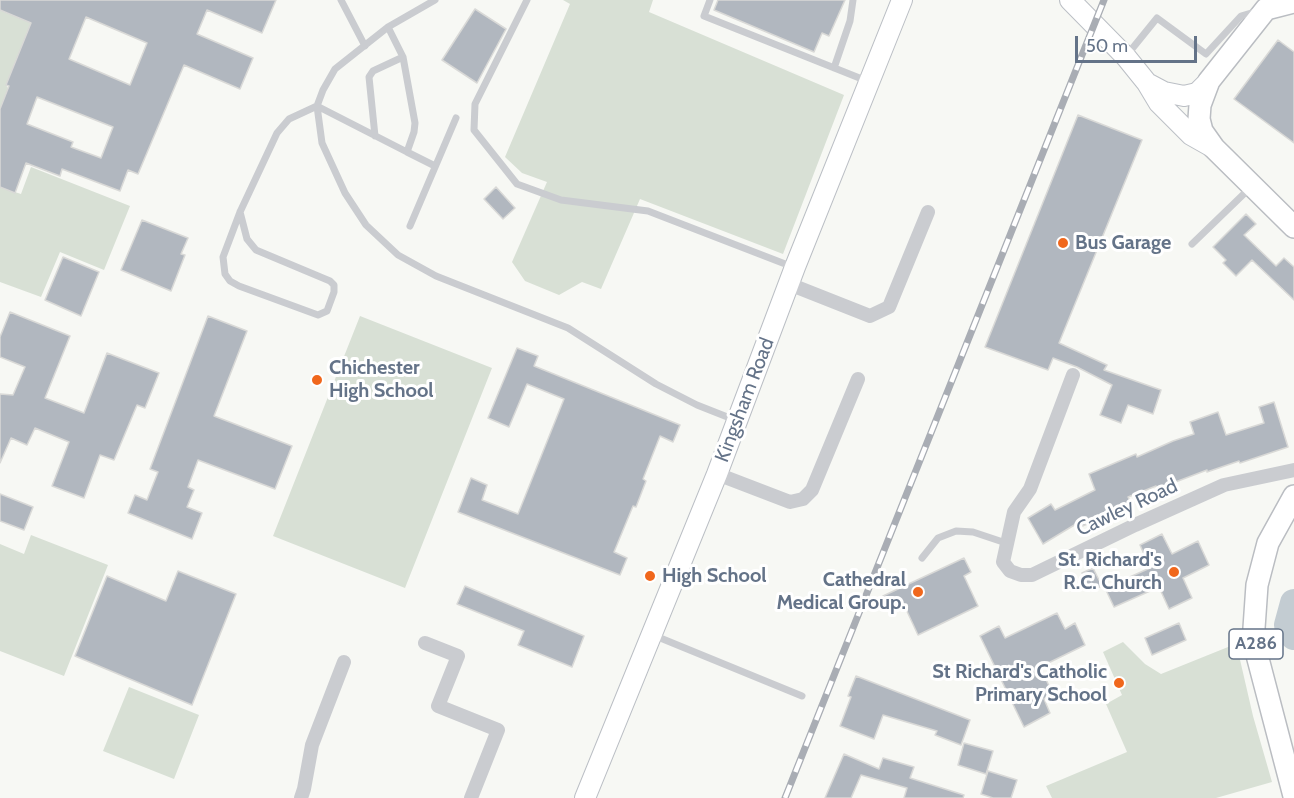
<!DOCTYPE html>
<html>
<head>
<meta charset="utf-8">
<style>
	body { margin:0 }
	#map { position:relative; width:1294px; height:798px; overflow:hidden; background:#f7f8f4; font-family:Cabin,sans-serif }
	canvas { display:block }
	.scale { position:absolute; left:1075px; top:36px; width:122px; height:27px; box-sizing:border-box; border:3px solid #647388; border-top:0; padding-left:8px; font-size:18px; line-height:21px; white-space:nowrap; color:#647388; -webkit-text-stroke:4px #fff; paint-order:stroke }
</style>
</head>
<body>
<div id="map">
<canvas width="1294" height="798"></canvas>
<div class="scale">50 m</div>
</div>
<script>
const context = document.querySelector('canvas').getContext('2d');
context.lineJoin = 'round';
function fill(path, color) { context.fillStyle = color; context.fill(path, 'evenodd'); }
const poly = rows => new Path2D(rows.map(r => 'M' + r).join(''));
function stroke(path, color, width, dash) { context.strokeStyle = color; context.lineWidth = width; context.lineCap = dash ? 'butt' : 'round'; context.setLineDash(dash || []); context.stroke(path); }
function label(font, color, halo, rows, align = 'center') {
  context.font = font + ' Cabin,sans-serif'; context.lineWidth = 6; context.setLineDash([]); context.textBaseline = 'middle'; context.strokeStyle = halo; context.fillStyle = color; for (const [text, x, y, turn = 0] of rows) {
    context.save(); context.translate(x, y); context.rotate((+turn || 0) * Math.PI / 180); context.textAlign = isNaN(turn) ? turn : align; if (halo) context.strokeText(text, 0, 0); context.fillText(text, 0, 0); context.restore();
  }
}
fill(poly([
	[563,0,653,0,649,12,844,95,783,254,640,199,601,289,582,282,559,295,525,281,512,262,547,182,522,173,505,157,570,4],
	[0,10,31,23,6,85,8,88,0,109],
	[31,167,130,206,104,270,60,252,41,297,0,282,0,187,21,194],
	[360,316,492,368,405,588,273,536],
	[31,535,108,565,64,676,0,651,0,544,24,554],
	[1123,642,1145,664,1161,674,1233,645,1238,651,1253,716,1272,782,1216,798,1052,798,1046,786,1127,752,1106,704,1122,695,1103,652],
	[129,687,199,715,174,779,103,751]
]), '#d8e0d5');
stroke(poly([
	[1294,603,1288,625,1294,636]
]), '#c3ccd2', 28);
const building = poly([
	[0,0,276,0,262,33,207,10,197,34,253,58,240,89,184,65,138,174,128,170,120,191,62,169,60,176,26,163,15,193,0,187,0,109,9,86,6,85,31,23,0,10,0,0],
	[86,17,147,43,130,85,69,59,86,17],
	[37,97,113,127,101,158,71,147,73,142,27,124,37,97],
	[718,0,845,0,829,36,822,33,814,52,714,10,718,0],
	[475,9,506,29,477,83,442,60,475,9],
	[1278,40,1294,52,1294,143,1234,99,1278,40],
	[1078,115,1142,140,1059,343,1107,365,1104,370,1161,390,1153,414,1128,405,1121,423,1100,415,1112,385,1077,367,1053,358,1048,370,985,347,1078,115],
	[496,187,515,208,503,219,484,199,496,187],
	[1246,214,1256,224,1244,235,1276,266,1284,258,1294,267,1294,300,1252,260,1236,276,1223,263,1226,260,1213,247,1246,214],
	[142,220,188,238,181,254,185,255,171,291,121,270,142,220],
	[63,257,99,272,81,316,45,300,63,257],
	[10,312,70,336,45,398,84,413,107,353,159,373,145,408,137,405,114,460,100,455,84,498,52,486,69,442,35,428,27,445,11,438,0,463,0,394,13,395,25,367,0,357,0,337,10,312],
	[208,316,247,331,214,416,292,446,275,489,198,460,188,487,194,490,187,507,202,513,192,539,128,513,135,495,147,500,158,472,150,469,208,316],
	[517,348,538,356,534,366,680,425,673,442,660,436,643,479,646,481,636,507,633,506,614,552,627,558,620,575,458,512,471,478,487,485,482,500,518,514,564,399,527,384,509,427,488,418,517,348],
	[1274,402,1288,447,1240,463,1239,461,1207,472,1207,470,1157,489,1156,486,1128,497,1131,503,1099,515,1101,518,1078,528,1076,524,1043,544,1028,518,1051,504,1055,510,1095,490,1089,474,1136,454,1137,457,1173,441,1194,434,1190,422,1218,412,1226,435,1264,423,1259,407,1274,402],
	[0,494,33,507,24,530,0,521,0,494],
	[1162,534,1172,554,1198,541,1209,565,1183,578,1192,598,1169,609,1159,587,1114,607,1105,588,1150,568,1140,545,1162,534],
	[964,558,971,572,964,576,978,606,918,635,905,607,891,613,883,596,964,558],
	[1093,568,1102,586,1090,591,1082,573,1093,568],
	[178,571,236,594,192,705,75,656,107,576,166,601,178,571],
	[465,586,584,636,572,667,518,645,524,631,457,604,465,586],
	[1057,613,1065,629,1075,623,1085,645,1040,667,1053,694,1044,699,1050,713,1024,727,980,636,999,626,1005,638,1057,613],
	[1179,623,1186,640,1152,655,1145,638,1179,623],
	[856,676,970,720,961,745,935,735,937,731,883,715,874,739,840,726,851,697,848,696,856,676],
	[964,743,993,751,986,774,958,765,964,743],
	[844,754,879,769,883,758,914,767,910,778,964,795,963,798,904,798,907,788,861,775,851,798,825,798,844,754],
	[988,771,1017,780,1011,798,993,798,981,794,988,771]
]);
fill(building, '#b1b7bf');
stroke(building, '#d9d9d7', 1.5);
const secondary = poly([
	[1070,0,1126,57,1147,83,1159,103,1191,135,1214,148],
	[1147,83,1164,92,1184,96,1197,93,1209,81],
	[585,798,717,474,795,267,902,0]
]);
const primary = poly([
	[1294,2,1266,9,1209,81,1200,105,1199,119,1202,131,1214,148,1294,227],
	[1294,496,1268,543,1257,585,1254,628,1257,655,1294,796]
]);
stroke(secondary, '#bbbfc5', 22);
stroke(primary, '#babdc2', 24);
stroke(poly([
	[341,0,365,46],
	[435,0,388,27,335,69,323,90,317,106,322,143,345,193,366,225,398,255,436,276,568,328,656,384,697,405,735,420],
	[527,0,475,104,474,130,517,184,561,200,648,211,793,267],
	[710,0,704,16,867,81],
	[1127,55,1157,18,1206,54,1241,16,1258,11],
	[834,68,850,21,853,0],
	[375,136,369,77,373,71,403,57,388,27],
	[407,152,435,166],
	[240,212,247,239,256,250,330,281,334,285,334,292,327,311,318,315,239,286,230,281,225,274,223,257,240,212,277,133,289,119,317,106,407,152,414,132,415,123,403,57],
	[410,226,456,118],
	[1192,244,1251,187],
	[922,558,938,538,956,531,973,532,1006,543],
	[653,635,802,696]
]), '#caccd0', 7);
stroke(poly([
	[789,284,870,316,889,307,928,212],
	[1073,375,1030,489,1014,512,1003,562,1010,571,1021,575,1032,575,1135,525,1224,485,1294,470],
	[717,474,790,502,803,499,812,490,858,379],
	[425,643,458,656,438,706,498,730,471,798],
	[301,798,304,789,312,745,344,662]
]), '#caccd0', 14);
stroke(secondary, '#fff', 20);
stroke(primary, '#fff', 21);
const rail = poly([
	[785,798,1104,0]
]);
stroke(rail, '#a9adb4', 7);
stroke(rail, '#fff', 4.5, [14]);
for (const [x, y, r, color] of [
	[1063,243,6,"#f0671c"],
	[317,380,6,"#f0671c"],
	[1174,572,6,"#f0671c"],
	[650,576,6,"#f0671c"],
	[918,592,6,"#f0671c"],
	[1119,683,6,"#f0671c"]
]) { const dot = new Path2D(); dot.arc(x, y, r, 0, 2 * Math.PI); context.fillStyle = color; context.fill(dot); stroke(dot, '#fff', 2); }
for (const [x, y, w] of [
	[1256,644,54]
]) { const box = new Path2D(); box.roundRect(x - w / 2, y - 15, w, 30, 4.5); context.fillStyle = '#fff'; context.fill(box); stroke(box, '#647388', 1.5); }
label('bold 18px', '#647388', null, [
	["A286",1256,644]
]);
label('bold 20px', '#647388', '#fff', [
	["Bus Garage",1075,243],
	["Chichester",329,368],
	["High School",329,391],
	["St. Richard's",1162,560,"right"],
	["R.C. Church",1162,583,"right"],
	["High School",662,576],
	["Cathedral",906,580,"right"],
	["Medical Group.",906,603,"right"],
	["St Richard's Catholic",1107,672,"right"],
	["Primary School",1107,695,"right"]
], 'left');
label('20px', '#647388', '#fff', [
	["Kingsham Road",745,400,-69],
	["Cawley Road",1127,508,-25]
]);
</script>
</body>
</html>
